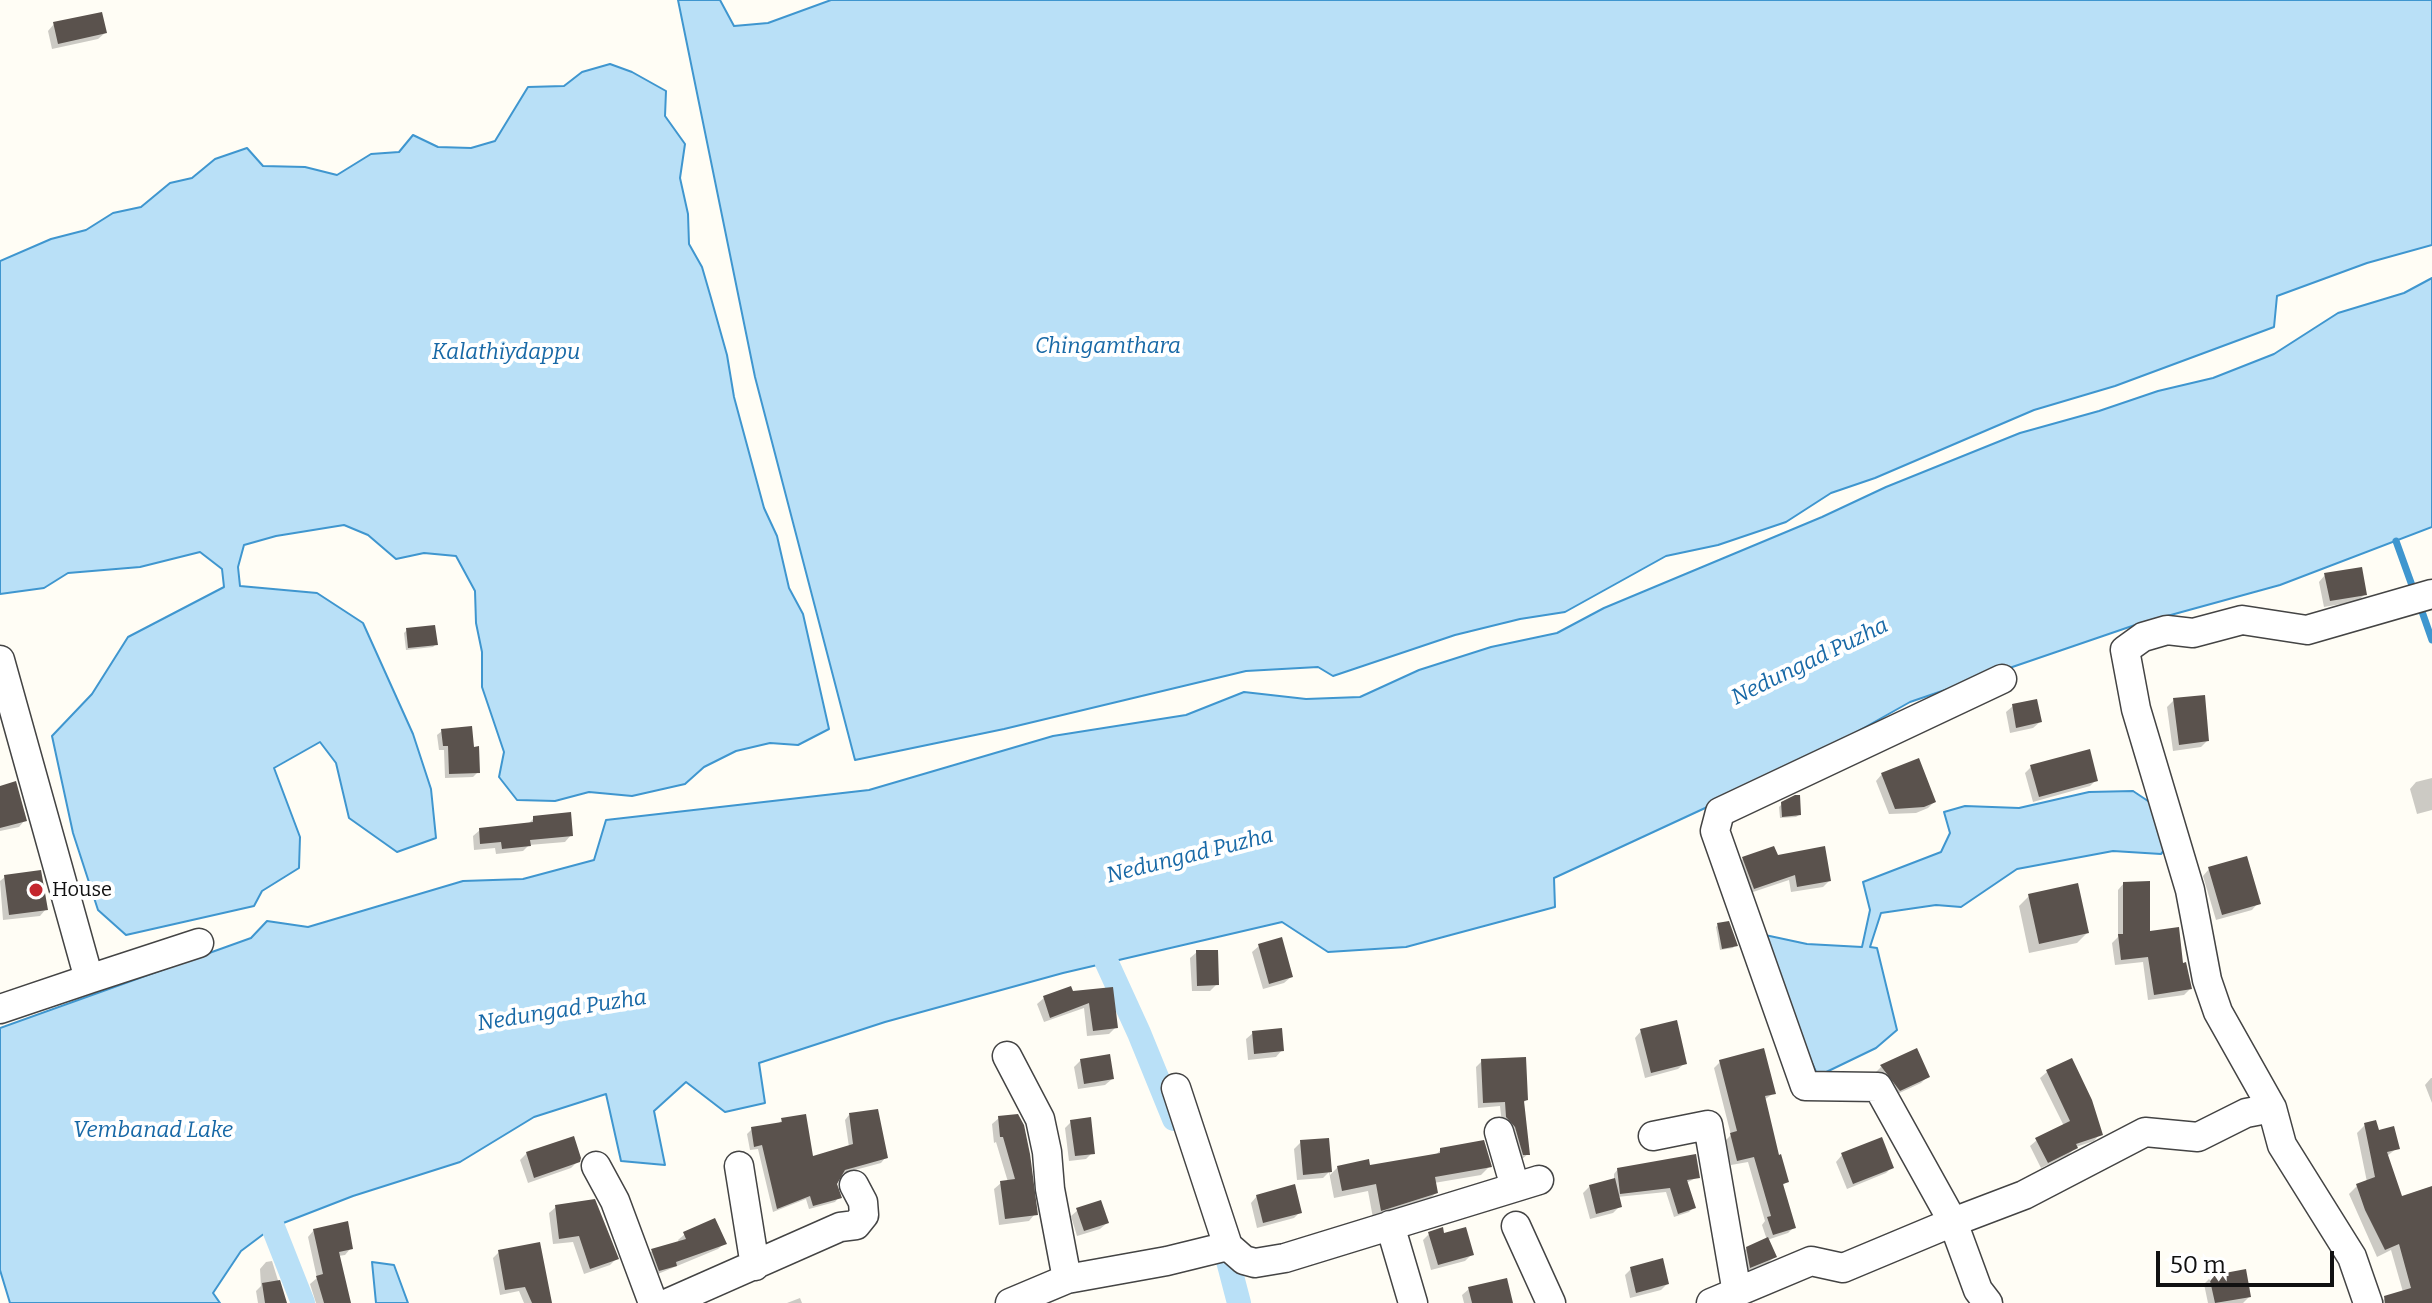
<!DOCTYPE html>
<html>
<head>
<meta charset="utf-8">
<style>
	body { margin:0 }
	#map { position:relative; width:2432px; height:1303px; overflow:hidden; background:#fffdf5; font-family:Bitter,serif }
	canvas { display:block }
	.scale { position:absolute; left:2156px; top:1251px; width:178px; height:36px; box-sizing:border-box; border:4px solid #111; border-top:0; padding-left:10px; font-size:24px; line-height:28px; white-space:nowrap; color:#111; -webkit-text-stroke:6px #fff; paint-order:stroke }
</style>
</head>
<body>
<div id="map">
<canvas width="2432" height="1303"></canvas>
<div class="scale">50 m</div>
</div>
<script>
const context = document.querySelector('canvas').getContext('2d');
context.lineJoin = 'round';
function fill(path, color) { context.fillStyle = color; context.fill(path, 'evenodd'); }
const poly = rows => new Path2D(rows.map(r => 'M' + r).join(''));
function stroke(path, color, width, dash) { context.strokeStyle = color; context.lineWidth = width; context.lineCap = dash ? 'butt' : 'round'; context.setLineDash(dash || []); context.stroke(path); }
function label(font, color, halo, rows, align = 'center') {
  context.font = font + ' Bitter,serif'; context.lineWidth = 8; context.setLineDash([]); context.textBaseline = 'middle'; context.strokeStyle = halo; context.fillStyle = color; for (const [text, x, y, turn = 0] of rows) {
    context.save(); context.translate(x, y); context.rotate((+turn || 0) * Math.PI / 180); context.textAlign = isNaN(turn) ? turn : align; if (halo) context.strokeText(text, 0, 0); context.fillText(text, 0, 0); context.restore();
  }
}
const water = poly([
	[678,0,720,0,734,26,768,23,831,0,2432,0,2432,245,2367,263,2277,296,2274,327,2115,386,2034,410,1875,478,1831,493,1786,522,1718,545,1666,556,1565,612,1520,619,1455,635,1333,676,1318,667,1246,671,1004,729,855,760,755,377,678,0],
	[610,64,632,72,666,91,665,116,685,144,680,178,688,214,689,244,702,267,711,298,727,355,734,397,764,508,777,536,789,588,803,614,829,729,798,745,770,743,736,751,704,767,685,784,632,796,589,792,555,801,517,800,499,777,504,752,482,687,482,652,476,623,475,591,456,556,424,553,396,559,368,535,344,525,276,536,244,545,238,567,240,586,317,593,363,623,413,734,431,789,436,838,397,852,349,818,336,763,320,742,274,768,300,837,299,868,262,891,254,906,126,935,98,910,73,833,52,736,92,694,128,637,224,587,222,569,200,552,140,567,68,573,44,588,0,594,0,261,51,239,86,230,113,213,141,207,170,183,192,178,215,159,247,148,263,166,305,167,337,175,371,154,399,152,413,135,438,147,471,148,495,141,528,87,564,86,582,72,610,64],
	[2432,278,2432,527,2280,585,2138,624,1910,702,1798,765,1554,878,1555,907,1406,947,1328,952,1282,922,1063,973,885,1022,759,1063,765,1103,725,1112,686,1082,654,1111,665,1165,621,1161,606,1094,534,1117,460,1162,353,1196,273,1227,241,1251,213,1293,220,1303,10,1303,0,1270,0,1028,251,938,267,921,308,927,463,881,523,879,594,860,606,820,869,790,1053,736,1186,715,1244,692,1306,699,1360,697,1419,670,1491,647,1557,633,1604,608,1822,517,1886,487,2020,433,2099,411,2158,391,2213,378,2274,354,2338,313,2404,293,2432,278],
	[2133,791,2160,809,2170,843,2161,854,2113,851,2017,869,1961,907,1936,905,1881,913,1870,947,1877,948,1897,1030,1876,1048,1818,1076,1805,1048,1765,935,1807,944,1862,947,1870,910,1863,882,1941,852,1950,833,1944,812,1965,806,2019,808,2089,792,2133,791],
	[372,1262,394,1265,408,1303,376,1303,372,1262]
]);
fill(water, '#b9e0f7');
stroke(water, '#3f96cf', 2);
fill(poly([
	[54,24,105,33,98,39,52,49,48,31],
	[2325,575,2365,594,2358,601,2324,607,2319,582],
	[407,630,436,644,433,647,406,650,404,633],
	[2174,700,2207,741,2201,747,2173,751,2167,707],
	[2013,706,2040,722,2033,728,2010,733,2006,712],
	[442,731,478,772,473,777,445,778,444,750,439,750,437,735],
	[2031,767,2096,780,2090,786,2033,802,2025,773],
	[1882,774,1934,802,1928,808,1916,813,1889,814,1876,781],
	[2432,778,2432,810,2417,814,2410,789,2416,782],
	[0,788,25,820,19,827,0,831],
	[1782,804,1799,815,1796,817,1780,818,1779,807],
	[534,818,571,835,565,842,529,845,523,851,496,854,495,848,474,850,473,836,480,830,528,824],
	[1776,857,1829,881,1823,887,1791,892,1789,880,1747,894,1737,865,1743,859],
	[2209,869,2258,903,2252,910,2216,920,2203,876],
	[5,877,46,909,40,916,3,920,0,881],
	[2124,883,2148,933,2181,965,2190,989,2184,995,2148,1000,2143,962,2115,965,2112,943,2118,937,2118,890],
	[2029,896,2087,933,2077,943,2029,953,2019,906],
	[1718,925,1735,945,1733,948,1720,950,1716,927],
	[1259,946,1291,977,1284,983,1263,989,1252,952],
	[1197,952,1217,984,1210,991,1192,991,1190,958],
	[1111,989,1116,1027,1109,1034,1087,1036,1084,1008,1044,1022,1037,1004,1044,998],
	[1641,1031,1685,1063,1678,1069,1645,1078,1635,1038],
	[1253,1033,1282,1050,1276,1057,1248,1060,1246,1039],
	[1081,1060,1112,1079,1105,1085,1078,1089,1074,1067],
	[2071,1060,2100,1134,2094,1141,2076,1147,2069,1154,2041,1168,2030,1146,2037,1140,2064,1126,2040,1078,2047,1072],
	[1482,1061,1526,1100,1523,1103,1528,1154,1522,1159,1518,1160,1502,1123,1500,1106,1478,1108,1476,1067],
	[1720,1062,1774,1093,1764,1100,1777,1158,1786,1182,1782,1186,1794,1227,1788,1233,1767,1240,1774,1257,1768,1263,1745,1272,1741,1255,1747,1248,1767,1240,1762,1225,1765,1221,1748,1162,1731,1165,1725,1141,1731,1135,1714,1068],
	[1881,1067,1927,1077,1921,1083,1893,1096,1875,1073],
	[2431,1078,2432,1078,2432,1103,2425,1085],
	[849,1115,885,1158,881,1163,840,1174,835,1185,839,1197,835,1202,809,1209,806,1199,773,1212,758,1149,750,1150,747,1134,752,1129,777,1125,782,1120,812,1159,849,1147,845,1120],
	[999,1118,1035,1214,1029,1221,999,1225,994,1189,1001,1183,1008,1182,996,1142,994,1143,992,1124],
	[1071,1122,1092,1153,1086,1159,1069,1161,1065,1128],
	[2365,1125,2378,1132,2397,1148,2386,1157,2401,1198,2432,1188,2432,1303,2380,1303,2385,1298,2403,1292,2391,1250,2377,1257,2349,1194,2357,1186,2367,1182,2357,1133],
	[1327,1140,1330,1175,1338,1167,1369,1168,1434,1156,1441,1150,1489,1167,1481,1175,1434,1183,1436,1193,1427,1201,1373,1218,1368,1191,1334,1198,1329,1172,1323,1178,1297,1180,1294,1149,1301,1142],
	[527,1153,578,1161,571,1168,528,1183,520,1160],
	[1842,1155,1892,1167,1886,1173,1847,1189,1836,1162],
	[1618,1169,1698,1177,1686,1183,1693,1208,1689,1212,1674,1217,1666,1192,1617,1197,1619,1207,1613,1213,1590,1219,1583,1193,1590,1186,1614,1180,1614,1174],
	[1257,1196,1300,1212,1294,1218,1257,1228,1251,1203],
	[556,1207,616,1259,610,1265,584,1274,573,1242,553,1244,549,1213],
	[1078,1210,1107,1223,1100,1229,1077,1236,1071,1216],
	[314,1230,351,1248,345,1255,338,1256,349,1303,316,1303,310,1284,317,1278,308,1237],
	[685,1234,725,1243,718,1249,653,1276,646,1257,652,1251,679,1243,678,1240],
	[1429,1234,1443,1235,1472,1254,1465,1261,1431,1270,1423,1240],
	[499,1252,549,1303,524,1303,519,1291,500,1295,493,1258],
	[272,1261,285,1303,258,1303,256,1291,261,1286,260,1269,266,1262],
	[1631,1269,1667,1284,1661,1290,1630,1298,1625,1275],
	[2210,1278,2249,1297,2243,1303,2208,1303,2204,1284],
	[1469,1289,1511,1303,1464,1303,1462,1295],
	[800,1298,802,1303,787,1303]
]), '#0003');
stroke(poly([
	[2396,541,2414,591],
	[2419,603,2432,640]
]), '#3f96cf', 7);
stroke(poly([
	[1096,931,1107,963,1139,1033,1174,1119],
	[273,1227,303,1303],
	[1221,1234,1239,1303]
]), '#b9e0f7', 24);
fill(poly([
	[102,12,107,33,58,44,53,22],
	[2362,567,2367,595,2330,601,2324,573],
	[435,625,438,645,408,648,406,628],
	[2205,695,2209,741,2179,745,2173,698],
	[2037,699,2042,722,2016,728,2012,704],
	[472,726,474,747,479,746,480,773,449,774,448,746,443,746,441,729],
	[2090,749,2098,781,2039,797,2030,765],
	[1919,758,1936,802,1924,807,1895,809,1881,773],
	[16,781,27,821,0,828,0,786],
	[1795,795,1800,795,1801,815,1782,817,1781,802],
	[571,812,573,836,530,840,531,846,502,849,501,842,480,844,479,828,533,822,533,816],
	[1774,846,1778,855,1825,846,1831,881,1797,887,1795,875,1754,889,1742,857],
	[2247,856,2261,904,2222,915,2208,867],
	[41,870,48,910,9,915,4,875],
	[2150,881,2150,931,2179,927,2183,963,2186,962,2192,989,2154,995,2148,957,2121,960,2118,934,2123,934,2123,882],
	[2078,883,2089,933,2039,944,2028,894],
	[1729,921,1738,946,1722,949,1717,923],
	[1282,937,1293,977,1269,984,1258,944],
	[1196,950,1218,950,1219,985,1197,986],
	[1071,986,1073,991,1113,987,1118,1028,1093,1031,1089,1003,1050,1018,1043,996],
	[1677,1020,1687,1064,1651,1073,1640,1029],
	[1282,1028,1284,1051,1254,1054,1252,1031],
	[1764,1048,1776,1094,1765,1096,1779,1155,1781,1154,1789,1182,1783,1184,1796,1228,1773,1235,1767,1217,1771,1216,1754,1157,1737,1161,1730,1133,1737,1131,1719,1060],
	[1917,1048,1930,1077,1900,1091,1880,1065],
	[1110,1054,1114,1079,1084,1084,1080,1059],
	[1526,1057,1528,1100,1524,1101,1530,1155,1523,1155,1515,1127,1506,1117,1505,1102,1483,1103,1481,1059],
	[2072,1058,2092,1100,2103,1135,2076,1144,2078,1148,2048,1163,2035,1138,2070,1121,2046,1070],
	[878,1109,888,1158,845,1170,837,1184,842,1198,813,1206,810,1196,777,1209,762,1145,754,1147,751,1127,782,1122,781,1118,806,1114,813,1156,853,1144,849,1113],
	[1018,1114,1024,1125,1030,1154,1038,1215,1005,1219,1000,1181,1015,1179,1003,1137,1000,1137,998,1116],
	[1091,1117,1095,1154,1075,1156,1070,1120],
	[2376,1120,2379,1130,2394,1126,2400,1149,2387,1152,2402,1196,2432,1186,2432,1303,2385,1303,2384,1296,2411,1288,2399,1244,2385,1250,2365,1210,2356,1184,2375,1177,2364,1123],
	[574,1136,581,1158,580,1162,534,1178,526,1152],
	[1882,1137,1894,1168,1853,1184,1841,1153],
	[1329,1138,1332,1172,1303,1175,1300,1140],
	[1484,1140,1492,1167,1435,1177,1438,1193,1381,1211,1376,1184,1342,1191,1337,1166,1369,1159,1370,1165,1440,1153,1440,1148],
	[1696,1154,1700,1178,1687,1180,1696,1208,1678,1214,1670,1188,1620,1194,1617,1168],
	[1615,1178,1622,1207,1596,1214,1589,1185],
	[1295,1184,1302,1213,1263,1223,1256,1195],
	[595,1199,619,1259,590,1269,579,1236,559,1239,555,1205],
	[1101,1200,1109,1223,1084,1231,1076,1208],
	[715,1218,727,1244,676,1262,677,1266,659,1271,651,1249,686,1239,683,1232],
	[348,1221,353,1249,339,1252,351,1303,324,1303,316,1276,323,1274,313,1229],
	[1443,1227,1444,1233,1466,1227,1474,1255,1438,1265,1428,1232],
	[1768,1237,1777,1257,1750,1268,1746,1247],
	[540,1242,552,1303,532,1303,525,1287,505,1290,498,1250],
	[1663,1258,1669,1284,1636,1293,1630,1267],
	[2246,1269,2251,1297,2215,1303,2209,1276],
	[1507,1278,1513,1303,1472,1303,1468,1287],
	[280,1280,287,1303,265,1303,262,1283]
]), '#5a524d');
const minor = poly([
	[0,660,89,979,0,1009],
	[2002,679,1720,812,1715,831,1805,1086,1878,1087,1953,1222,2024,1195,2145,1132,2198,1137,2246,1113,2272,1108],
	[89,979,199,943],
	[1007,1056,1040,1119,1047,1152,1050,1189,1067,1279],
	[1176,1088,1228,1246,1244,1260,1255,1263,1285,1258,1539,1180],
	[1499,1132,1515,1187],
	[1653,1136,1708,1125,1737,1293],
	[596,1166,615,1201,653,1303],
	[739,1166,755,1266],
	[1390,1225,1413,1303],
	[1516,1226,1551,1303],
	[668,1303,840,1227,856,1225,864,1215,863,1202,854,1185],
	[1010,1303,1067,1279,1167,1261,1228,1246],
	[1711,1303,1811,1261,1843,1268,1953,1222,1978,1290,1988,1303],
	[2368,1303,2352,1257,2282,1145,2272,1108,2218,1012,2207,980,2190,890,2136,709,2125,650,2143,637,2167,630,2193,633,2242,620,2307,630,2432,594]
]);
stroke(minor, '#444', 31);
stroke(minor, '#fff', 28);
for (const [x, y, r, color] of [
	[36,890,8,"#c4262e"]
]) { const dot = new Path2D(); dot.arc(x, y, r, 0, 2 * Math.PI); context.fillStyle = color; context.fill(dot); stroke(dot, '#fff', 3); }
label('20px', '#111', '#fff', [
	["House",52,890]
], 'left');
label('italic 22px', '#1768a6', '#fff', [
	["Chingamthara",1108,347],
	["Kalathiydappu",506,353],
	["Nedungad Puzha",1810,662,-26],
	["Nedungad Puzha",1190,856,-14],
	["Nedungad Puzha",562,1011,-9],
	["Vembanad Lake",153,1131]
]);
</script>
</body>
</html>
